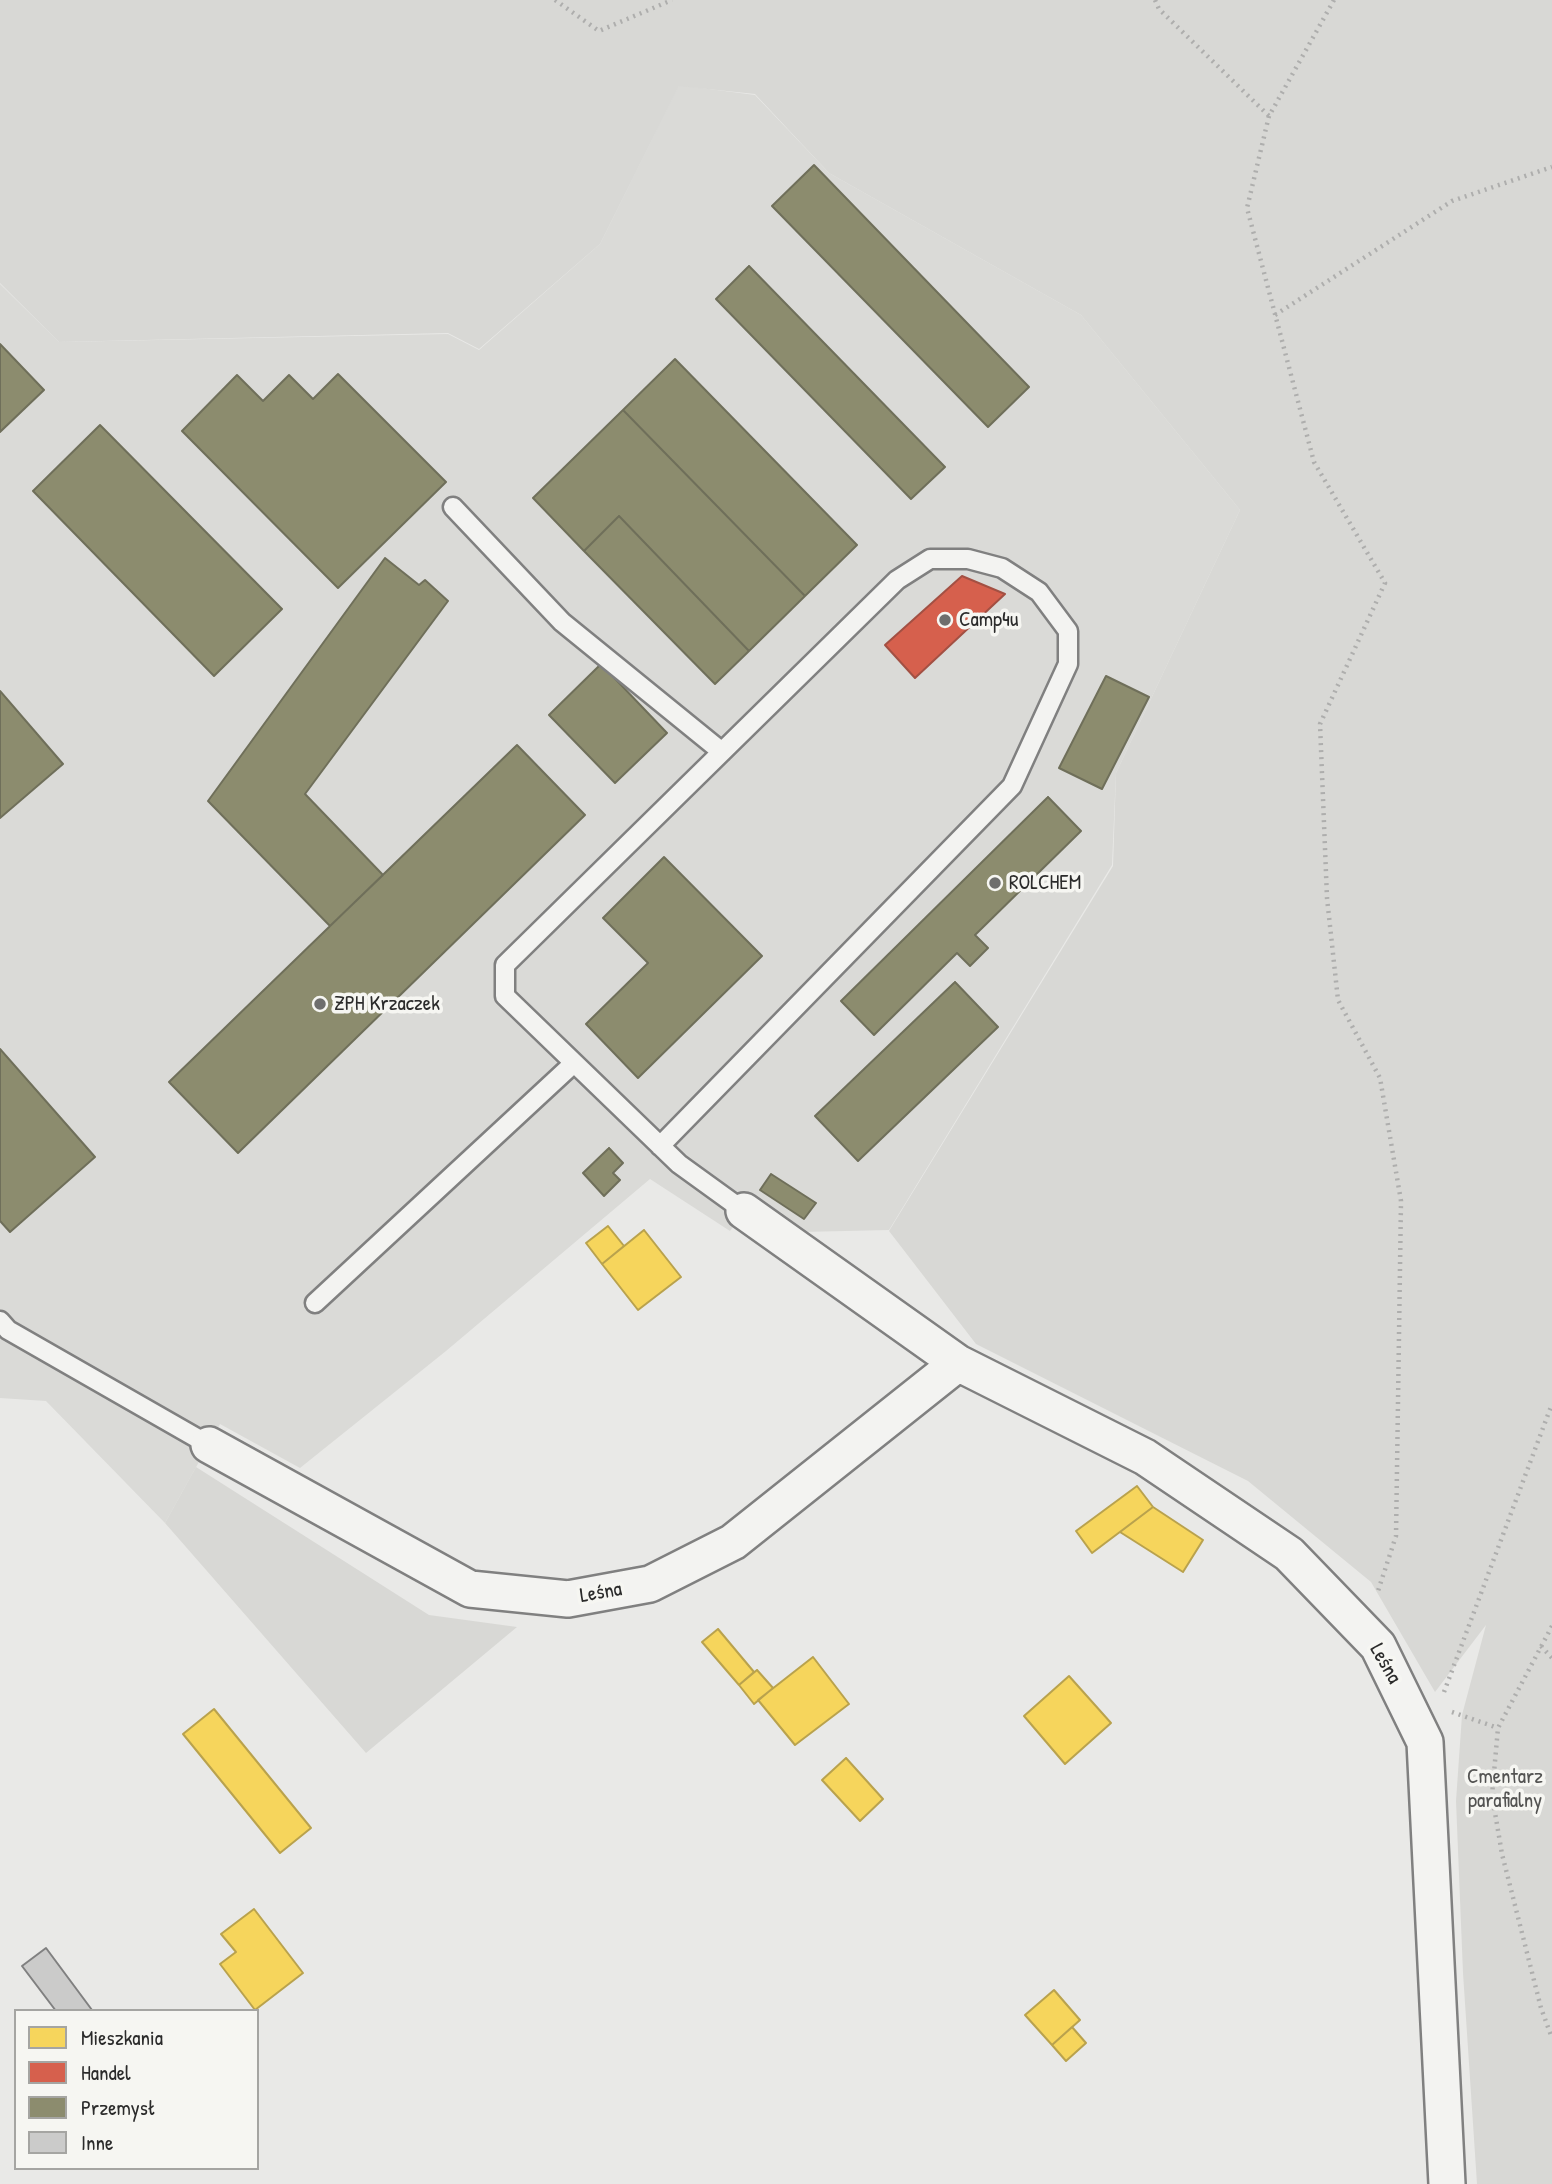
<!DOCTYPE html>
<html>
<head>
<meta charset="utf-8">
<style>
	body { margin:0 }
	#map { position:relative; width:1552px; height:2184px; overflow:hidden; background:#e9e9e7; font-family:"Patrick Hand",sans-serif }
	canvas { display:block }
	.legend { position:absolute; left:14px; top:2009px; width:245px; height:161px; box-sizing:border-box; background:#f6f6f2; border:2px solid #a5a5a2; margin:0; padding:9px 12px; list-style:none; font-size:21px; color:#2b2b2b }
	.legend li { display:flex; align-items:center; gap:14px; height:35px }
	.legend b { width:35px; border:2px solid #a5a5a2 }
</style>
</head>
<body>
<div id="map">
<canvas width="1552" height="2184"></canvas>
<ul class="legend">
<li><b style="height:19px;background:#f6d55c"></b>Mieszkania</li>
<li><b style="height:19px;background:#d6604d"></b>Handel</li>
<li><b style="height:19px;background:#8c8c6e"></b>Przemysł</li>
<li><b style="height:19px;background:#cbcbca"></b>Inne</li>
</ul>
</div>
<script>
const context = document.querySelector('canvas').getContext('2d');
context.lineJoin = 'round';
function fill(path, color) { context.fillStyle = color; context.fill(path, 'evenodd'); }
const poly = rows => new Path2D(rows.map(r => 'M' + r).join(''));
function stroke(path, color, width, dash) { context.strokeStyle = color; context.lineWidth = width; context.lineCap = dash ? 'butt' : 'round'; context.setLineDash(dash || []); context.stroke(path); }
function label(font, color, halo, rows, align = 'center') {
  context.font = font + ' "Patrick Hand",sans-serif'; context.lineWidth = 7; context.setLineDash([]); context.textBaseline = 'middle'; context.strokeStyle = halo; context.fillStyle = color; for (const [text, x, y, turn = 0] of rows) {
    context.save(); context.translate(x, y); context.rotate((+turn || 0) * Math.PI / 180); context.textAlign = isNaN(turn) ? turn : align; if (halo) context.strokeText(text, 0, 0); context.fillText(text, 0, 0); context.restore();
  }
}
fill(poly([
	[679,85,755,95,829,173,1081,315,1240,510,1116,773,1112,865,889,1230,801,1232,754,1198,730,1231,650,1179,446,1351,300,1468,220,1424,165,1523,46,1401,0,1398,0,284,59,342,448,334,479,350,600,244]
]), '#dadad7');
fill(poly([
	[0,0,1552,0,1552,2184,1477,2184,1463,1973,1456,1801,1462,1715,1486,1625,1435,1692,1371,1582,1248,1481,976,1344,889,1231,1113,866,1116,773,1240,510,1081,315,829,173,755,94,679,86,600,244,479,349,448,333,59,342,0,283],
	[196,1467,429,1615,517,1627,366,1753,165,1523]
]), '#d8d8d5');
const homes = poly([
	[608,1226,624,1246,602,1264,586,1243,608,1226],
	[644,1230,681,1277,638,1310,602,1264,644,1230],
	[1137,1486,1153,1507,1092,1553,1076,1531,1137,1486],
	[1153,1507,1203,1540,1183,1572,1120,1532,1153,1507],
	[718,1629,754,1672,739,1685,702,1642,718,1629],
	[813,1657,849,1704,795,1745,758,1700,813,1657],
	[757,1670,773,1688,754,1704,739,1685,757,1670],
	[1069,1676,1111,1723,1065,1764,1024,1716,1069,1676],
	[214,1709,311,1828,280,1853,183,1734,214,1709],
	[846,1758,883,1799,860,1821,822,1780,846,1758],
	[254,1909,303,1973,255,2010,220,1964,236,1952,221,1934,254,1909],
	[1054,1990,1080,2020,1052,2045,1025,2015,1054,1990],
	[1072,2027,1086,2043,1066,2061,1052,2045,1072,2027]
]);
fill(homes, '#f6d55c');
stroke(homes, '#b9a24d', 2);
const shops = poly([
	[962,576,1005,594,915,678,885,645,962,576]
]);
fill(shops, '#d6604d');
stroke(shops, '#a35043', 2);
const industry = poly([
	[814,165,1029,387,988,427,772,206,814,165],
	[749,266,945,467,911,499,716,299,749,266],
	[0,344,44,390,0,432,0,344],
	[675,359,857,545,805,596,623,410,675,359],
	[338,374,446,482,338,588,182,431,237,375,263,401,289,375,313,399,338,374],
	[623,410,805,596,749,651,619,516,584,551,533,498,623,410],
	[100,425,282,609,214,676,33,491,100,425],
	[619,516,749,651,715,684,584,551,619,516],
	[385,558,419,585,425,580,448,601,305,794,383,875,330,926,208,801,385,558],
	[601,664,667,733,615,783,549,715,601,664],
	[1106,676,1149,697,1102,789,1059,768,1106,676],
	[0,691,63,764,0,818,0,691],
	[517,745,585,815,238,1153,169,1082,517,745],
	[1048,797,1081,831,975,935,988,948,970,966,957,953,874,1035,841,1001,1048,797],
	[664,857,762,956,638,1078,586,1024,648,963,603,918,664,857],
	[955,982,998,1027,858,1161,815,1116,955,982],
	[0,1049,95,1157,10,1232,0,1221,0,1049],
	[609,1148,623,1163,613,1173,620,1180,604,1196,583,1173,609,1148],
	[771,1174,816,1203,804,1219,760,1190,771,1174]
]);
fill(industry, '#8c8c6e');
stroke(industry, '#6f6f5a', 2);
const building = poly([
	[46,1948,92,2010,91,2011,56,2011,22,1966,46,1948]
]);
fill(building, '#cbcbca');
stroke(building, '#808080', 2);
const lane = poly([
	[453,507,562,622,722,752],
	[660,1146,1012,786,1068,664,1068,631,1039,592,1002,568,968,559,930,559,897,580,505,965,505,996,679,1164,744,1211],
	[315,1303,574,1063],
	[0,1321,8,1330,209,1445]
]);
const street = poly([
	[744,1211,958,1363],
	[209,1445,470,1589,568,1599,650,1584,733,1542,958,1363,1145,1457,1289,1554,1378,1646,1425,1742,1447,2184]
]);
stroke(lane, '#808080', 23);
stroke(street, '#808080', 40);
stroke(poly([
	[555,0,599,31,672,0],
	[1155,0,1159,9,1269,116],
	[1334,0,1269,116,1247,208,1314,462,1385,583,1320,724,1327,898,1338,1000,1380,1078,1401,1201,1396,1536,1378,1591],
	[1275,315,1452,201,1552,167],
	[1552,1626,1498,1728,1492,1795,1502,1854,1541,2008,1552,2038],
	[1541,1646,1552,1658],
	[1444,1692,1552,1404],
	[1452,1712,1498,1728]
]), '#aeaead', 4.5, [2, 5]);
stroke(lane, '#f3f3f1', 18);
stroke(street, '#f3f3f1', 35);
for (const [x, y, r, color] of [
	[945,620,7,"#6e6e6d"],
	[995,883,7,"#6e6e6d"],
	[320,1004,7,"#6e6e6d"]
]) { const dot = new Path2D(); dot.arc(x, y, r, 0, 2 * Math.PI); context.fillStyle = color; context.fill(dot); stroke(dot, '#f6f6f2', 2.5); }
label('21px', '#2b2b2b', '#f6f6f2', [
	["Camp4u",959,620],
	["ROLCHEM",1009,883],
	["ZPH Krzaczek",334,1004]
], 'left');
label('21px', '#2b2b2b', '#f6f6f2', [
	["Leśna",601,1593,-10],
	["Leśna",1385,1664,60]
]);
label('21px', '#535352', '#f6f6f2', [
	["Cmentarz",1505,1777],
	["parafialny",1505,1801]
]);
</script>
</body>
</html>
